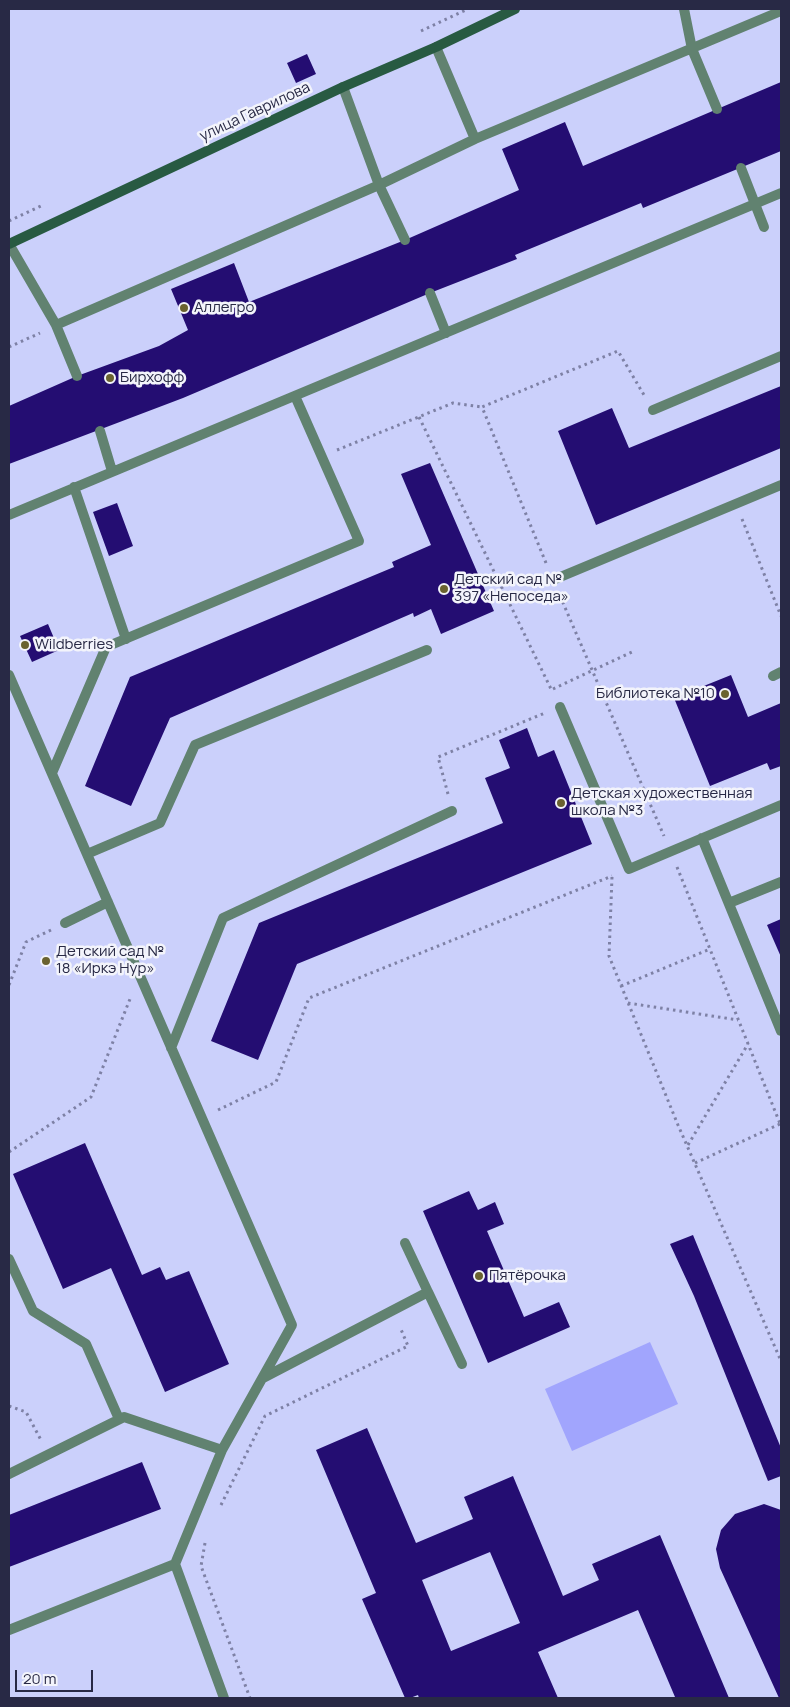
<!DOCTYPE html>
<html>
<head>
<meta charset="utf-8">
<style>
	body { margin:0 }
	#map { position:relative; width:790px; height:1707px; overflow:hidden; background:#cbd0fb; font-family:Manrope,sans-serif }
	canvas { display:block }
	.frame { position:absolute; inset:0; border:10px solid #282945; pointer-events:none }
	.scale { position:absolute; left:15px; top:1670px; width:78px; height:22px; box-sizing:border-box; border:2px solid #282945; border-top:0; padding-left:6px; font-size:15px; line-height:18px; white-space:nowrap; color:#282945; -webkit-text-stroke:4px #f3f4fb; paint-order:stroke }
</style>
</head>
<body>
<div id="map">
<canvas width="790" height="1707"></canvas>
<div class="frame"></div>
<div class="scale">20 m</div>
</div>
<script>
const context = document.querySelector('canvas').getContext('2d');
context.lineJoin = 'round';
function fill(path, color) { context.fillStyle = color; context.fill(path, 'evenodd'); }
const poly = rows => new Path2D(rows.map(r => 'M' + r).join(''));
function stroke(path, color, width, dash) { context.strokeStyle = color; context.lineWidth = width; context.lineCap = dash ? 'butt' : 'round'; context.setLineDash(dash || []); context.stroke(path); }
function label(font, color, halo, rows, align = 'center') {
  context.font = font + ' Manrope,sans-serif'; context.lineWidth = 5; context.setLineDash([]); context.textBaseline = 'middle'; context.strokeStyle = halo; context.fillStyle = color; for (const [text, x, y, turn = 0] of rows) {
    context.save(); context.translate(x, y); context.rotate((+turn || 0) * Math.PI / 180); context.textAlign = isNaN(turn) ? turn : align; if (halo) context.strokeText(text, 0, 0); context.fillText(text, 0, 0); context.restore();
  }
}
fill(poly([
	[650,1342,678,1404,572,1451,545,1389]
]), '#a1a5fd');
fill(poly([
	[307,54,316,74,296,83,287,63],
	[781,82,781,151,643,208,641,203,515,255,517,259,430,293,183,398,9,464,9,406,77,376,159,346,188,330,171,289,234,263,249,302,405,240,519,190,502,149,565,122,583,166],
	[781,386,781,448,596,525,558,431,612,408,629,448],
	[430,463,494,611,441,634,431,609,414,617,413,613,170,718,131,806,85,786,130,677,394,567,392,562,431,545,401,474],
	[117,503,133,546,109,556,93,512],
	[48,624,59,650,32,662,20,636],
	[731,675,748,717,781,703,781,766,770,770,767,763,710,786,674,698],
	[527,728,538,757,554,750,592,844,297,964,258,1060,211,1041,259,923,503,823,485,778,510,768,499,740],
	[781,919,781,957,767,925],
	[85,1143,142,1275,160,1267,166,1280,189,1271,229,1364,165,1392,111,1268,63,1289,13,1174],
	[469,1191,478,1210,495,1202,504,1224,487,1231,524,1317,559,1302,570,1327,488,1363,423,1211],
	[693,1235,781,1448,781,1476,768,1481,694,1296,670,1244],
	[367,1428,416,1543,473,1519,464,1497,513,1476,563,1596,599,1580,592,1564,660,1535,729,1698,671,1698,675,1697,638,1610,538,1652,558,1698,419,1698,418,1695,410,1698,405,1698,362,1599,376,1593,316,1450],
	[490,1552,520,1623,451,1651,422,1580],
	[142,1462,161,1509,9,1567,9,1515],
	[764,1504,781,1510,781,1698,779,1698,720,1568,716,1549,721,1530,735,1514]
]), '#240d72');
stroke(poly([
	[421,31,468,9],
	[9,221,41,206],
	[9,347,40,333],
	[419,417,552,691],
	[337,450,453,403,482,407],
	[742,519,781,616],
	[546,563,482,407,618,351,644,395],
	[560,596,664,836],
	[553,689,634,651],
	[448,794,438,757,545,713],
	[677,867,781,1126],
	[612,877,609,956,678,1125,781,1361],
	[9,985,26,942,51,930],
	[621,986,710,949],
	[628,1003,738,1020],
	[218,1110,276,1082,309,998,612,876],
	[688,1145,748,1044],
	[9,1152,91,1097,130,999],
	[695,1163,780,1124],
	[9,1406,26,1412,41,1440],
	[221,1505,265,1416,408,1346,400,1327],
	[205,1543,201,1566,250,1698]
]), '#7e81a5', 3, [2.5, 4]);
stroke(poly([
	[684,9,692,49,717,109],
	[436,47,475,139],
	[343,87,379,185,405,240],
	[741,168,764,227],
	[9,244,56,325,77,376],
	[430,293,446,333],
	[56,325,379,185,475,139,781,11],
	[653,410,781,356],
	[100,431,112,471],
	[74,487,126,639],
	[9,515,781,193],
	[553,580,781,485],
	[9,675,292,1325,222,1450,175,1564],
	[773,676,781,672],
	[560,707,629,869,781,805],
	[52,773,106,647,359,541,295,396],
	[702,838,781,1031],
	[87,854,160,823,195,745,427,650],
	[729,903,781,882],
	[65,923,108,902],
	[171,1048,223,918,452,811],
	[9,1259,33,1311,86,1344,119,1419],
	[428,1292,462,1364],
	[263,1378,428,1292,405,1243],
	[9,1474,124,1417,222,1450],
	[9,1630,175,1564,224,1698]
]), '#618270', 10);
stroke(poly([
	[9,244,343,87,436,47,515,9]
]), '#285a42', 10);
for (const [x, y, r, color] of [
	[184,308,5,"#6a622f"],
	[110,378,5,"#6a622f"],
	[444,589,5,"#6a622f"],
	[25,645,5,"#6a622f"],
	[725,694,5,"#6a622f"],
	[561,803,5,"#6a622f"],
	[46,961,5,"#6a622f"],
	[479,1276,5,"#6a622f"]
]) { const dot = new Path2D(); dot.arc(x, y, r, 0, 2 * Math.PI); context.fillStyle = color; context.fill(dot); stroke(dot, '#f3f4fb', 2); }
label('15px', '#282945', '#f3f4fb', [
	["улица Гаврилова",255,112,-25]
]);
label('15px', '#282945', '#f3f4fb', [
	["Аллегро",194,308],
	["Бирхофф",120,378],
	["Детский сад №",454,580],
	["397 «Непоседа»",454,597],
	["Wildberries",35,645],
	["Библиотека №10",715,694,"right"],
	["Детская художественная",571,794],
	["школа №3",571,811],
	["Детский сад №",56,952],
	["18 «Иркэ Нур»",56,969],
	["Пятёрочка",489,1276]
], 'left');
</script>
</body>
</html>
